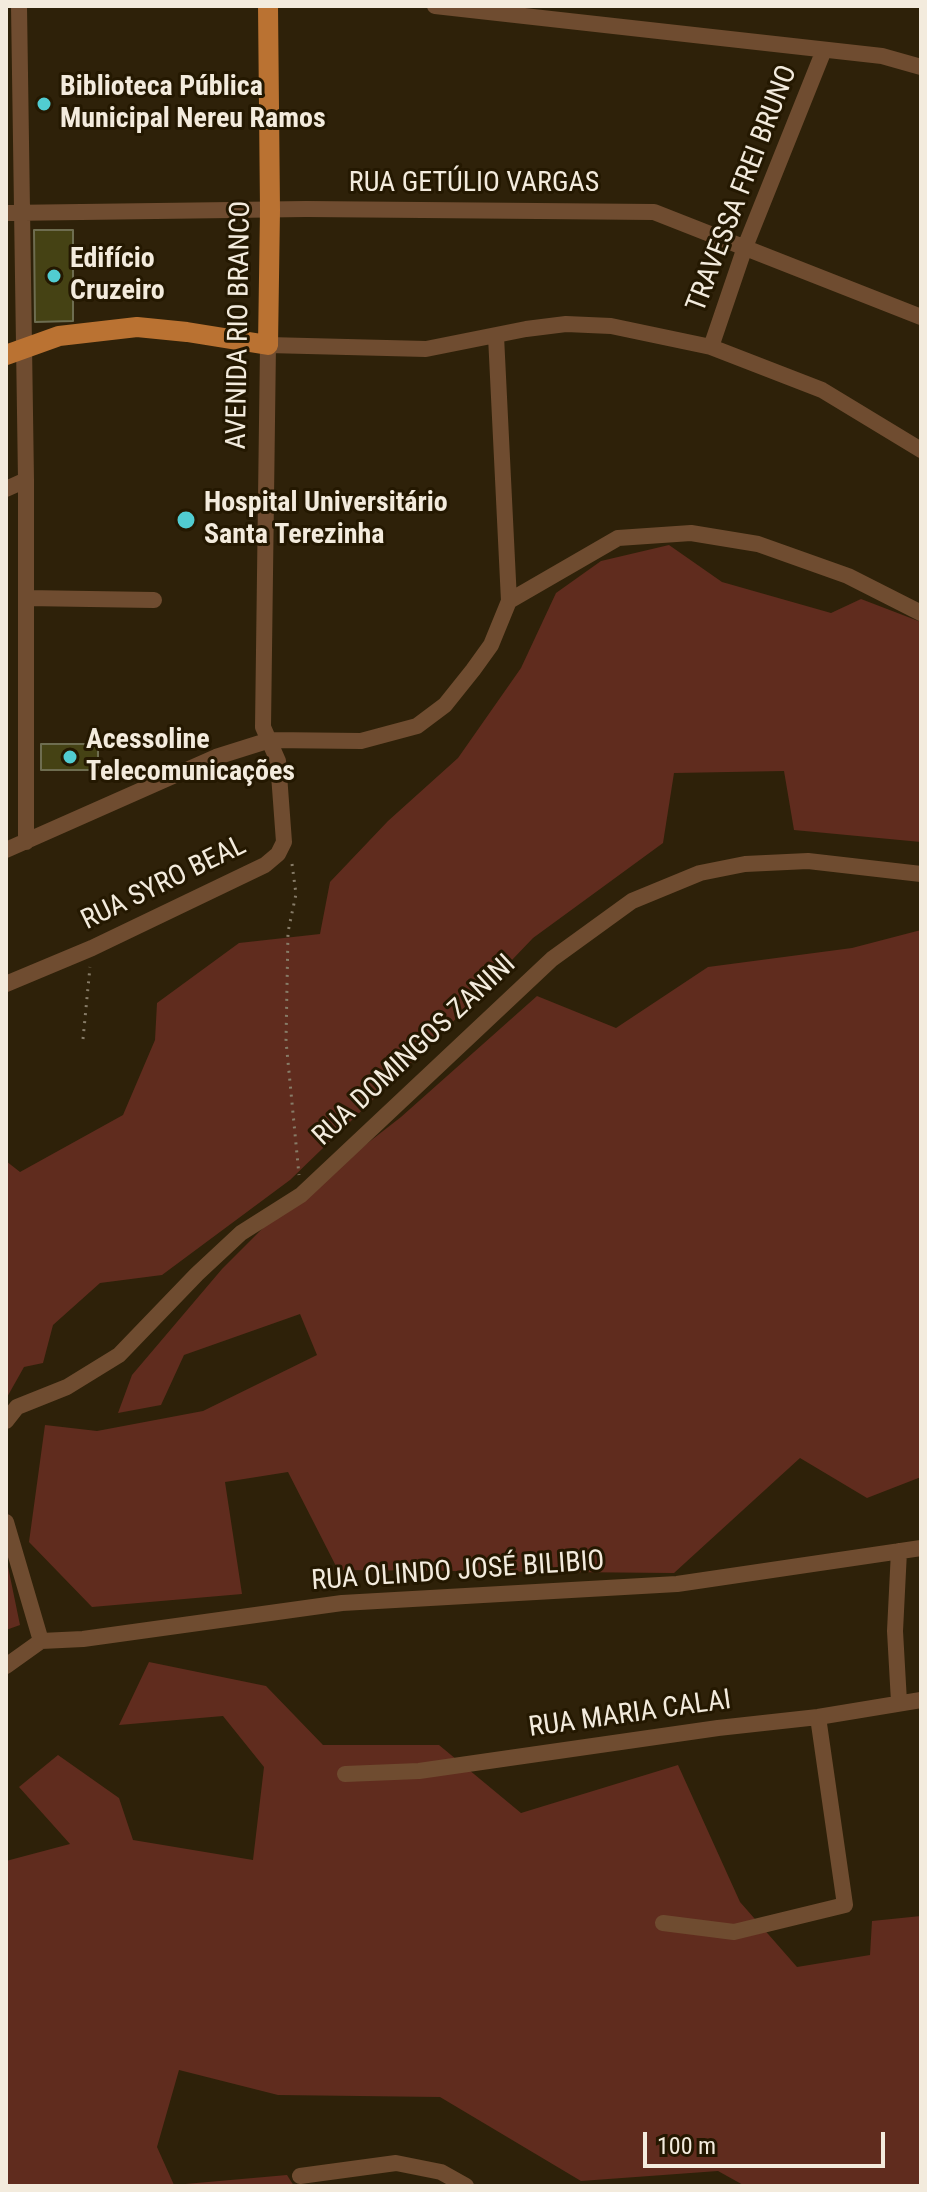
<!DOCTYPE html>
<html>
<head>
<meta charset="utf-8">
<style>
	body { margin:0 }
	#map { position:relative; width:927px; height:2192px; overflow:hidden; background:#2e2109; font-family:"Roboto Condensed",sans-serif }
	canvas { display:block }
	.frame { position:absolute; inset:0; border:8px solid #f3ebdd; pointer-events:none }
	.scale { position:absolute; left:643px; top:2132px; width:242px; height:36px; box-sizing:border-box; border:4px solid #f3ebdd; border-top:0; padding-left:10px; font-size:24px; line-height:28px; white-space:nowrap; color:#f3ebdd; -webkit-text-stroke:6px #241801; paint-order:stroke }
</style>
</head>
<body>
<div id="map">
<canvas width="927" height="2192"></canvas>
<div class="frame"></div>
<div class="scale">100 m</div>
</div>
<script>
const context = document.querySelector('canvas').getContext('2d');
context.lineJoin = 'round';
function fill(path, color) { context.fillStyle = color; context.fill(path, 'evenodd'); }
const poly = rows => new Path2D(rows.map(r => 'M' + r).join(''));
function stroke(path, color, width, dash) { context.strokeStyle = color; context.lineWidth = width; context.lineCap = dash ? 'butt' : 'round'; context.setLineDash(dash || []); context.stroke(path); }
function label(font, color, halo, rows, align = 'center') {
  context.font = font + ' "Roboto Condensed",sans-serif'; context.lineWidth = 6; context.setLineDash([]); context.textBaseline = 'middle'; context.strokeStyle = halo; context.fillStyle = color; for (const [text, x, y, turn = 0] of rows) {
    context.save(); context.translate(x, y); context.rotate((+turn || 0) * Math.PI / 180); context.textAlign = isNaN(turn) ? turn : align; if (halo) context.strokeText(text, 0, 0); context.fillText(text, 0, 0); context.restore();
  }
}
fill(poly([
	[669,545,722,582,831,613,861,599,921,622,921,842,794,830,784,771,674,773,663,843,533,938,447,1028,290,1180,162,1275,100,1283,53,1325,43,1363,24,1367,6,1399,6,1161,20,1172,123,1115,155,1040,157,1003,239,943,320,934,330,882,388,821,458,758,521,668,556,593,601,561],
	[921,930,921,1477,867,1498,800,1458,674,1573,338,1570,288,1472,225,1482,242,1594,92,1607,29,1542,45,1425,97,1431,203,1411,317,1355,300,1314,184,1355,161,1405,118,1413,132,1375,222,1269,278,1213,401,1117,537,996,616,1028,708,967,852,948],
	[6,1557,20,1625,6,1630],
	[149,1662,266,1686,323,1745,439,1745,521,1813,678,1765,740,1902,797,1967,870,1955,872,1921,921,1916,921,2186,745,2186,718,2171,581,2181,440,2097,278,2095,179,2070,157,2147,174,2185,287,2175,294,2186,6,2186,6,1861,70,1844,19,1787,58,1755,119,1798,133,1840,253,1860,264,1767,223,1716,119,1725]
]), '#602c1e');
const building = poly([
	[34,230,73,230,73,321,35,322,34,230],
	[41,744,98,744,98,770,41,770,41,744]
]);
fill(building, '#454214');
stroke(building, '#6e6d50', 2);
stroke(poly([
	[292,864,296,894,288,932,286,1041,299,1175],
	[83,1039,90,967]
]), '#877c68', 3, [2, 6]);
stroke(poly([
	[19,6,26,480,26,842],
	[435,6,882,56,921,67],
	[6,213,306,209,654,212,921,317],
	[496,336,509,601],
	[711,347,745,247,824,50],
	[6,489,26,480],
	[26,598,154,600],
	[6,850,216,757,270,740,361,741,417,726,445,705,473,670,491,645,509,601,618,538,691,533,758,544,848,576,921,613],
	[6,984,92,948,265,865,278,854,284,842,278,761,263,727,268,345,426,349,526,329,566,324,611,326,711,347,822,390,921,450],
	[6,1421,17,1407,67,1387,119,1355,197,1274,241,1233,301,1195,552,959,632,901,700,873,745,864,808,861,921,874],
	[6,1522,41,1641],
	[6,1666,41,1641,83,1639,342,1603,677,1584,921,1548],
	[899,1702,895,1631,899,1551],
	[345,1774,419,1771,718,1728,818,1717,921,1700],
	[663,1923,734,1932,845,1905,818,1717],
	[300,2176,396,2163,441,2172,466,2186]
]), '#6f4c30', 16);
stroke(poly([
	[6,355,59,336,137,327,187,332,268,345,270,210,268,6]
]), '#ba7232', 20);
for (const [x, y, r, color] of [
	[44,104,8,"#51ccd1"],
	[54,276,8,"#51ccd1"],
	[186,520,10,"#51ccd1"],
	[70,757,8,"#51ccd1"]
]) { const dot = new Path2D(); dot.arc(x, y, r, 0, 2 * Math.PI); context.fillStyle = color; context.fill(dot); stroke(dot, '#241801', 3); }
label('bold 28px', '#f3ebdd', '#241801', [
	["Biblioteca Pública",60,88],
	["Municipal Nereu Ramos",60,120],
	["Edifício",70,260],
	["Cruzeiro",70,292],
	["Hospital Universitário",204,504],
	["Santa Terezinha",204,536],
	["Acessoline",86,741],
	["Telecomunicações",86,773]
], 'left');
label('28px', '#f3ebdd', '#241801', [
	["RUA GETÚLIO VARGAS",474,184],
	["TRAVESSA FREI BRUNO",743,189,-69],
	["AVENIDA RIO BRANCO",240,325,-89],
	["RUA SYRO BEAL",164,884,-26],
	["RUA DOMINGOS ZANINI",415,1051,-43],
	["RUA OLINDO JOSÉ BILIBIO",458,1572,-4],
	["RUA MARIA CALAI",630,1715,-8]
]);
</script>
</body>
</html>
